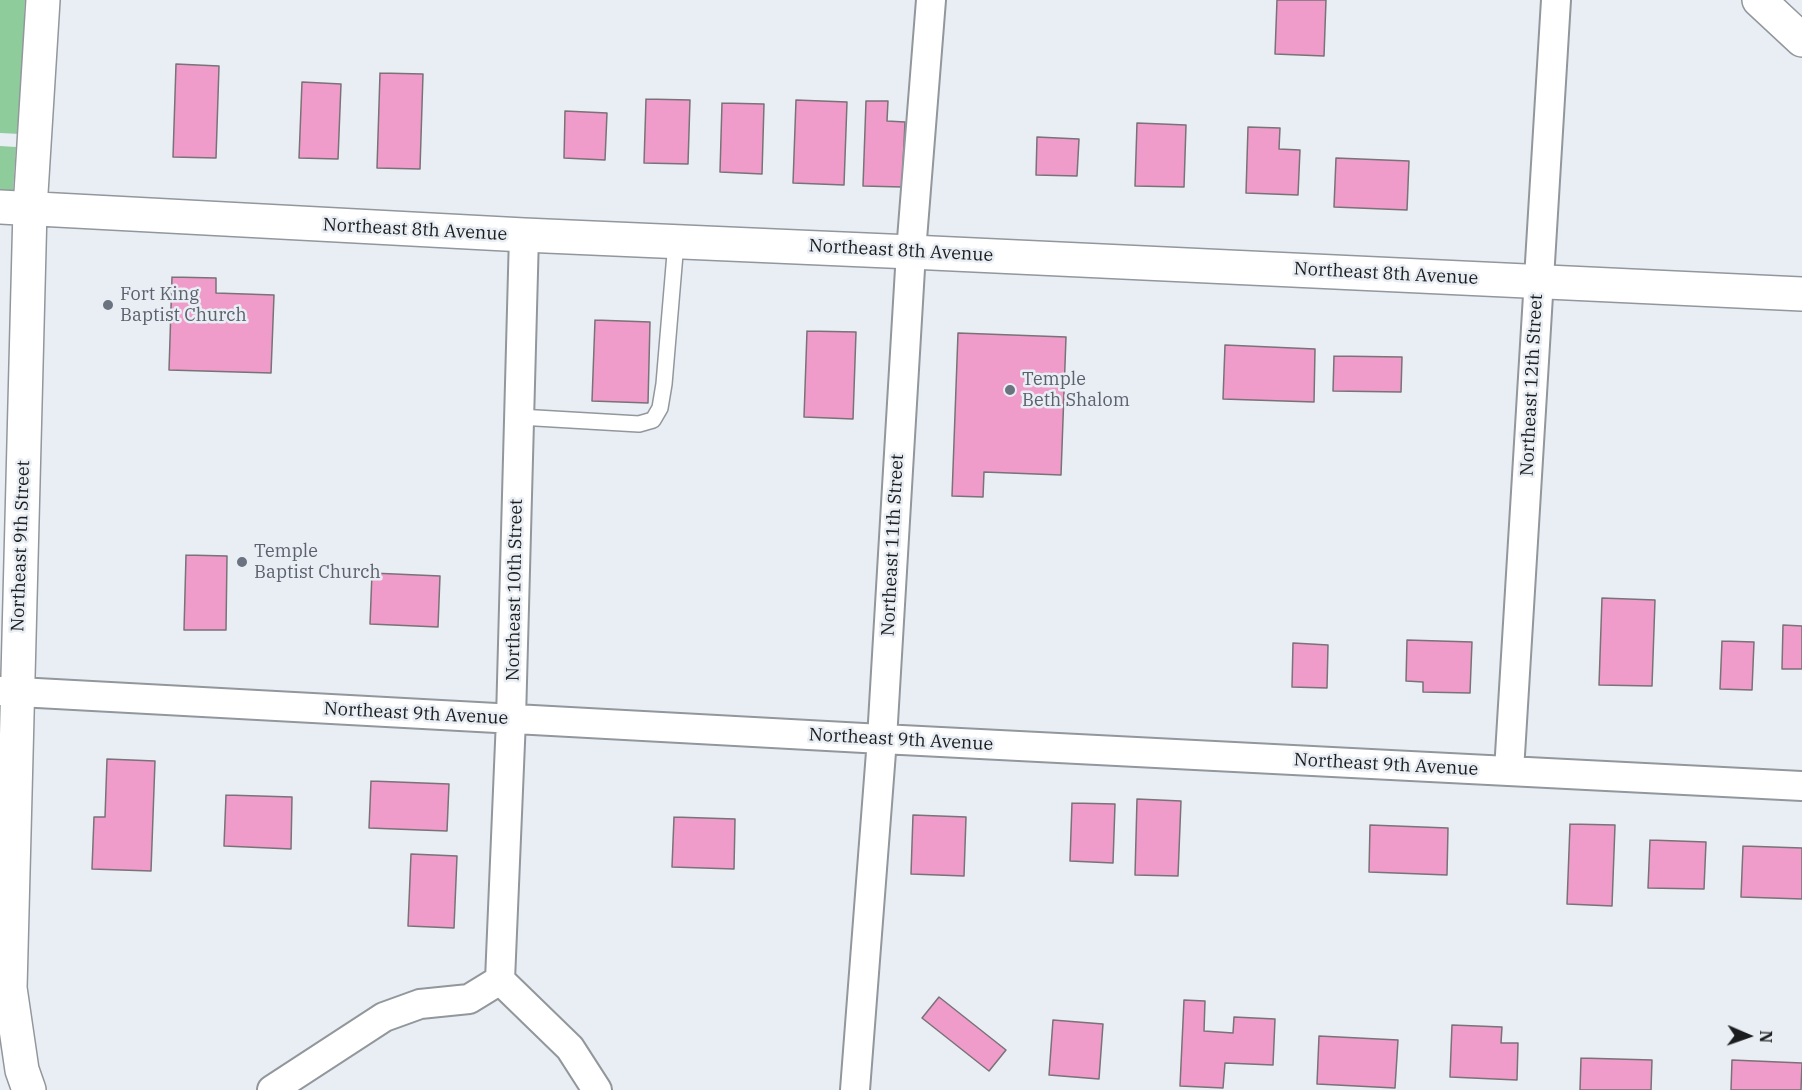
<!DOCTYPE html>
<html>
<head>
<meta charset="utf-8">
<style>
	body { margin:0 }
	#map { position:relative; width:1802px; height:1090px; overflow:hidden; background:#e9eef4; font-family:"IBM Plex Serif",serif }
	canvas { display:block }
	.north { position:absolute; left:1718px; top:1006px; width:60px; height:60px; -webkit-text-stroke:4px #e9eef4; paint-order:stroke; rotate:92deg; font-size:16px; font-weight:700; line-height:24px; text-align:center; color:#1a1c1e }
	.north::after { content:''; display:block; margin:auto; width:21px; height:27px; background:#1a1c1e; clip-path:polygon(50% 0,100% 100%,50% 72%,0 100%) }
</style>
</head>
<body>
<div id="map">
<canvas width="1802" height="1090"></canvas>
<div class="north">N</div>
</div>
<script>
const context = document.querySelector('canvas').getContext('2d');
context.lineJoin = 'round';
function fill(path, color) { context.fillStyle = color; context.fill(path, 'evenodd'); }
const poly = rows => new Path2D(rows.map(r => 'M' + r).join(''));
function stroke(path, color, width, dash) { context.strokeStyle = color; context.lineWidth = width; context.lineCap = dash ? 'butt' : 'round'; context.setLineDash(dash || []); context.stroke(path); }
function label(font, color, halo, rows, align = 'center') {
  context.font = font + ' "IBM Plex Serif",serif'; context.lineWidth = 5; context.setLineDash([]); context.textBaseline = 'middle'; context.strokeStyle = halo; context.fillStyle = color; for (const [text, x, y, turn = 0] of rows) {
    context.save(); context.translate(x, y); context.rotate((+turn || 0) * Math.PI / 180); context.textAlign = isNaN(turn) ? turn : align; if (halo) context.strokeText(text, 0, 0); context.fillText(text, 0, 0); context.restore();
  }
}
fill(poly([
	[0,0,25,0,20,134,0,133],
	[0,146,16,147,13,192,0,191]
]), '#8ecc9c');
const building = poly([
	[1277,0,1326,0,1324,56,1275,54,1277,0],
	[176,64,219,66,216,158,173,157,176,64],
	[380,73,423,74,420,169,377,168,380,73],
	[302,82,341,84,338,159,299,158,302,82],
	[646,99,690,100,688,164,644,163,646,99],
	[796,100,847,102,844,185,793,183,796,100],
	[866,101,888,101,887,121,905,122,902,187,863,186,866,101],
	[722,103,764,104,762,174,720,172,722,103],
	[565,111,607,113,605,160,564,158,565,111],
	[1137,123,1186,125,1184,187,1135,186,1137,123],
	[1248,127,1280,128,1279,149,1300,150,1298,195,1246,193,1248,127],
	[1037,137,1079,139,1077,176,1036,175,1037,137],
	[1336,158,1409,161,1407,210,1334,207,1336,158],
	[172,277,216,278,216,293,274,295,271,373,169,370,172,277],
	[595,320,650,322,648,403,592,401,595,320],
	[807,331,856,332,853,419,804,417,807,331],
	[958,333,1066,337,1061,475,984,472,983,497,952,496,958,333],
	[1225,345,1315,349,1314,402,1223,399,1225,345],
	[1334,356,1402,357,1401,392,1333,391,1334,356],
	[186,555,227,556,226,630,184,630,186,555],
	[372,573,440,576,438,627,370,624,372,573],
	[1602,598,1655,600,1652,686,1599,685,1602,598],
	[1783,625,1802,626,1802,669,1782,669,1783,625],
	[1407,640,1472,642,1470,693,1423,692,1423,682,1406,681,1407,640],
	[1722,641,1754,642,1752,690,1720,689,1722,641],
	[1293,643,1328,645,1327,688,1292,687,1293,643],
	[107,759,155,761,151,871,92,869,94,817,105,817,107,759],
	[371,781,449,784,447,831,369,828,371,781],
	[226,795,292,797,291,849,224,846,226,795],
	[1137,799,1181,801,1178,876,1135,875,1137,799],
	[1072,803,1115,804,1113,863,1070,861,1072,803],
	[913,815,966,817,964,876,911,874,913,815],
	[674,817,735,819,734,869,672,867,674,817],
	[1570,824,1615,825,1612,906,1567,904,1570,824],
	[1370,825,1448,828,1447,875,1369,872,1370,825],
	[1650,840,1706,842,1704,889,1648,888,1650,840],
	[1743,846,1802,848,1802,899,1741,897,1743,846],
	[411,854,457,856,454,928,408,926,411,854],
	[939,997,1006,1050,989,1071,922,1018,939,997],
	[1184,1000,1205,1001,1204,1031,1233,1033,1234,1017,1275,1019,1273,1065,1225,1063,1223,1088,1180,1086,1184,1000],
	[1053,1020,1103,1024,1099,1079,1049,1075,1053,1020],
	[1452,1025,1502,1027,1501,1043,1518,1043,1517,1080,1450,1077,1452,1025],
	[1319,1036,1398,1040,1395,1088,1317,1084,1319,1036],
	[1581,1058,1652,1060,1651,1090,1580,1090,1581,1058],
	[1732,1060,1802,1063,1801,1090,1731,1090,1732,1060]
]);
fill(building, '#ef9cca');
stroke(building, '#797276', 1.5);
const lane = poly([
	[519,417,639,424,653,420,660,408,664,384,676,242]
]);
const street = poly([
	[0,691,882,739,1802,786],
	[1509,771,1556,0],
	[500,980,511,719,524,235],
	[500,980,570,1048,597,1090],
	[272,1090,384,1017,420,1004,469,999,500,980],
	[855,1090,882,739,911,252,931,0]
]);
const secondary = poly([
	[0,207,524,235,911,252,1802,294],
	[29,1090,22,1070,10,988,30,209,43,0]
]);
const primary = poly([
	[1759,0,1802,40]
]);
stroke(lane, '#92979c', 18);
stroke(street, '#92979c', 32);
stroke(secondary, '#92979c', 36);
stroke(primary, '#92979c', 36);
stroke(lane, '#fff', 15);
stroke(street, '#fff', 28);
stroke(secondary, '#fff', 33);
stroke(primary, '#fff', 33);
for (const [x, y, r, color] of [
	[108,305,6,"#6b7280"],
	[1010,390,6,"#6b7280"],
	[242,562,6,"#6b7280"]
]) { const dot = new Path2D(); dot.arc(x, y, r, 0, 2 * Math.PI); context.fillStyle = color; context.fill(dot); stroke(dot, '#e9eef4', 2); }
label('18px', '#1a1c1e', '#e9eef4', [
	["Northeast 8th Avenue",415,230,3],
	["Northeast 8th Avenue",901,251,3],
	["Northeast 8th Avenue",1386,274,3],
	["Northeast 12th Street",1532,385,-87],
	["Northeast 11th Street",893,545,-87],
	["Northeast 9th Street",21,546,-88],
	["Northeast 10th Street",515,590,-89],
	["Northeast 9th Avenue",416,714,3],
	["Northeast 9th Avenue",901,740,3],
	["Northeast 9th Avenue",1386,765,3]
]);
label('18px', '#5b616d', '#e9eef4', [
	["Fort King",120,295],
	["Baptist Church",120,316],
	["Temple",1022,380],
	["Beth Shalom",1022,401],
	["Temple",254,552],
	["Baptist Church",254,573]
], 'left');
</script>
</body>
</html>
